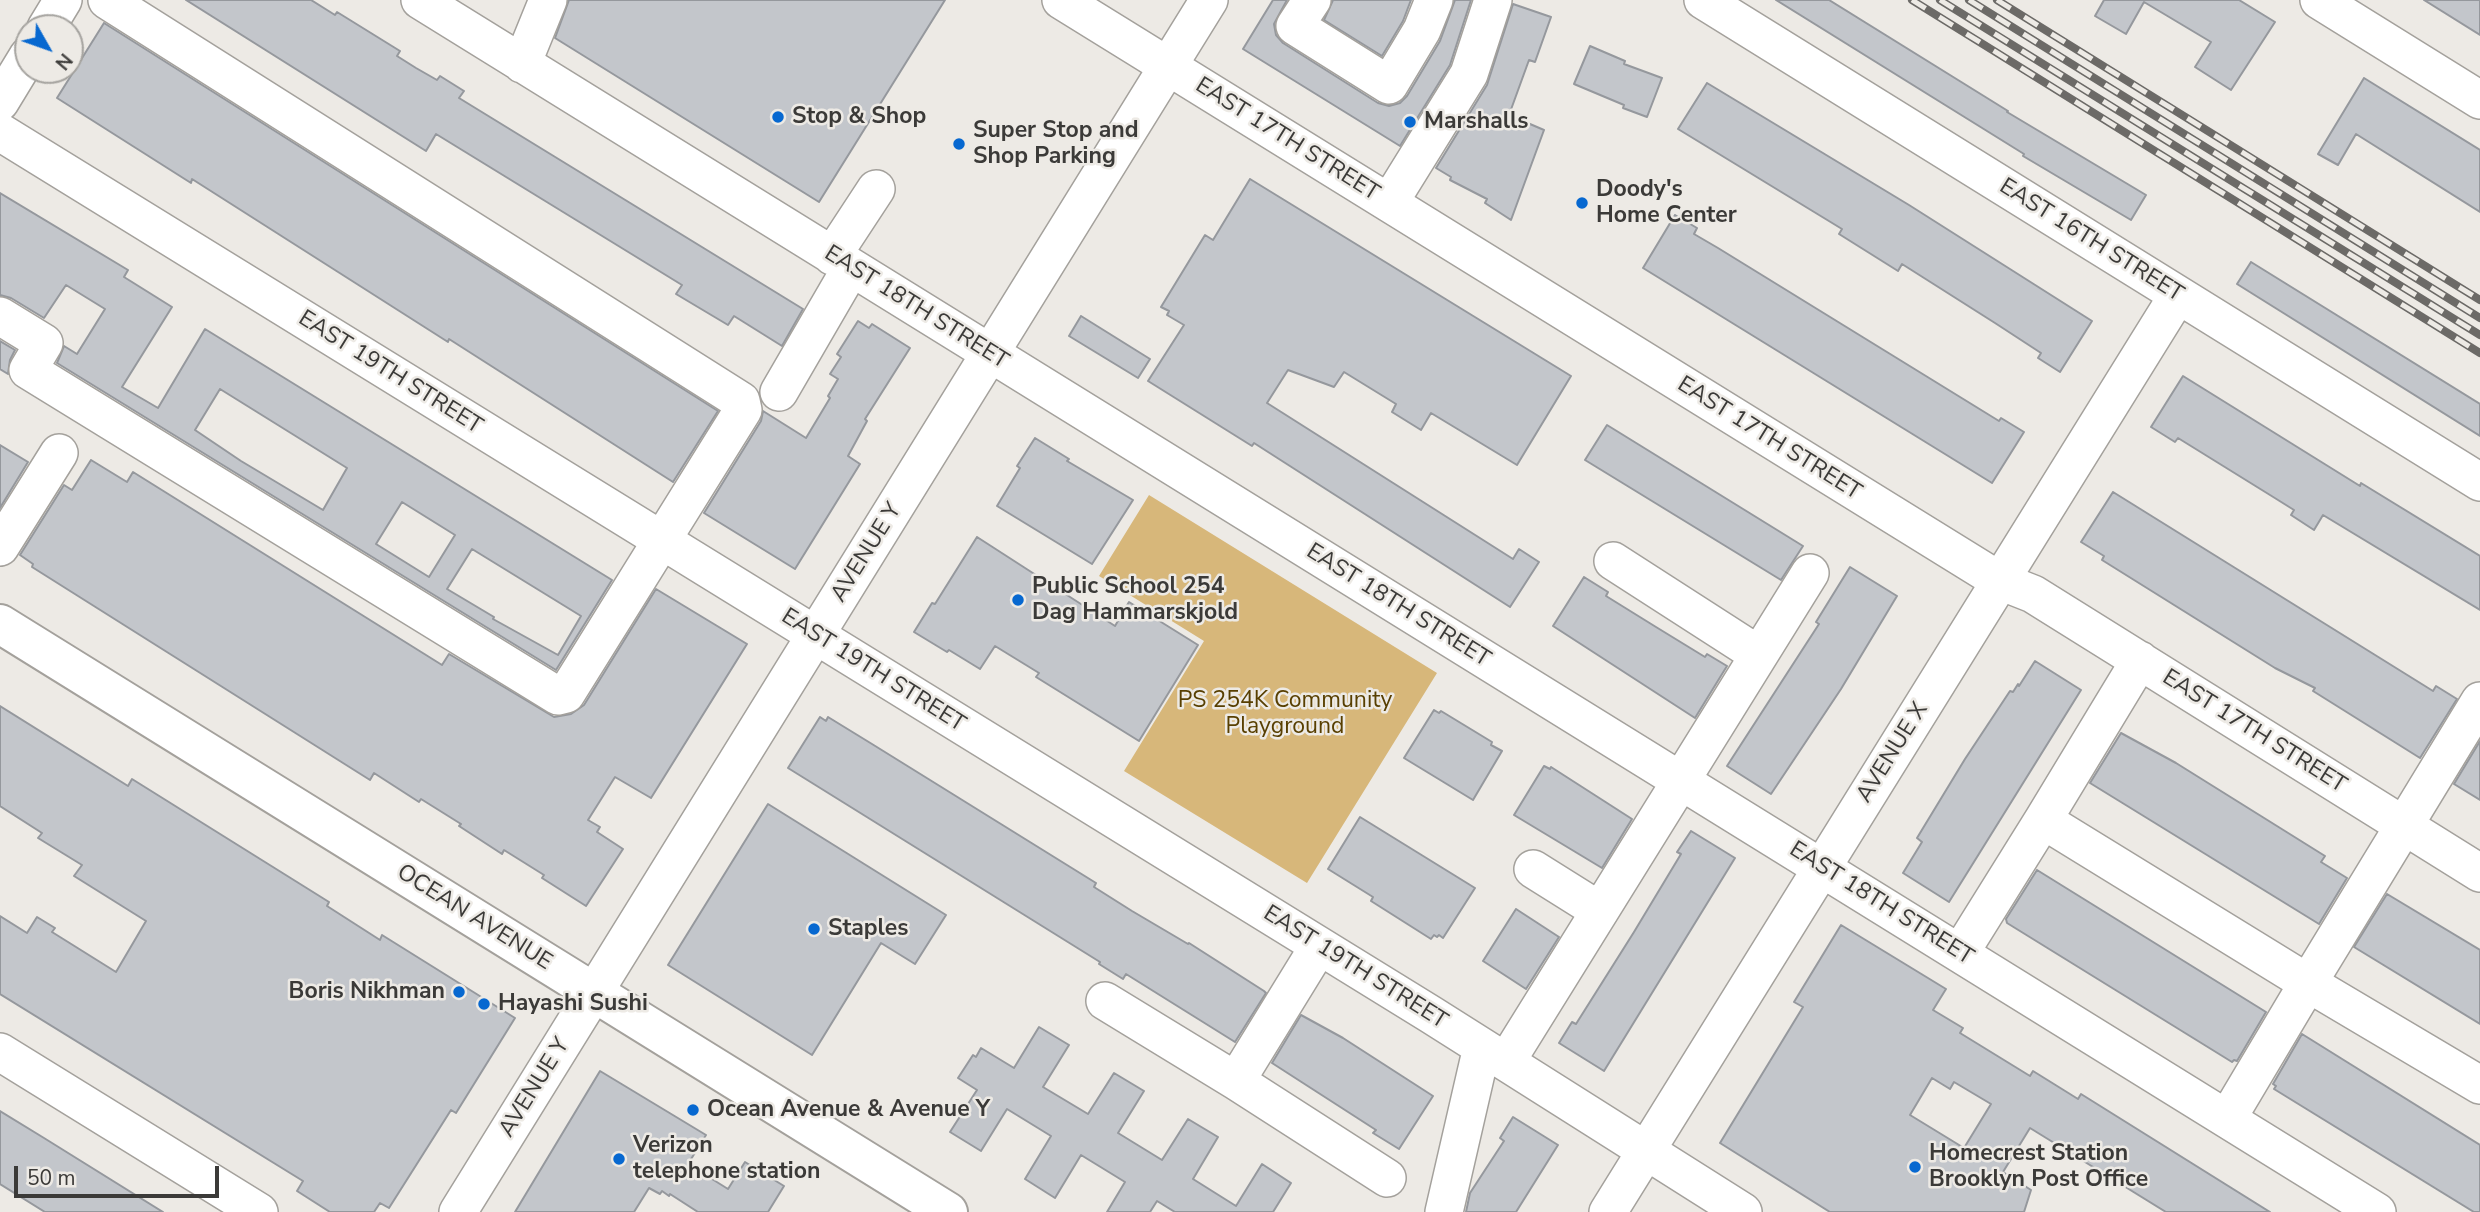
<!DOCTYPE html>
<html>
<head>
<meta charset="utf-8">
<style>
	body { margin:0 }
	#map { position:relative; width:2480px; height:1212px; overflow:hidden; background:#edeae5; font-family:"Nunito Sans",sans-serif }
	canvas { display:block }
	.north { position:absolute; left:14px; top:14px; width:70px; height:70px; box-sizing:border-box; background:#edeae5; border:2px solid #a6a4a0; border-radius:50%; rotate:130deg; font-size:19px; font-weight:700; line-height:28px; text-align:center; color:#3b3a38 }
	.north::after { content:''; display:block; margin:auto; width:24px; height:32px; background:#0768d0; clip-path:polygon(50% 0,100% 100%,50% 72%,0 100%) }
	.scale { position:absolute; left:14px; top:1166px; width:205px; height:32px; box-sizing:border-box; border:4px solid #3b3a38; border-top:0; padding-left:9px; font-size:21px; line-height:24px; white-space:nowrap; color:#3b3a38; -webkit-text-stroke:5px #edeae5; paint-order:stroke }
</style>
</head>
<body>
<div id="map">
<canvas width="2480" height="1212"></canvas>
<div class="north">N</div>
<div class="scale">50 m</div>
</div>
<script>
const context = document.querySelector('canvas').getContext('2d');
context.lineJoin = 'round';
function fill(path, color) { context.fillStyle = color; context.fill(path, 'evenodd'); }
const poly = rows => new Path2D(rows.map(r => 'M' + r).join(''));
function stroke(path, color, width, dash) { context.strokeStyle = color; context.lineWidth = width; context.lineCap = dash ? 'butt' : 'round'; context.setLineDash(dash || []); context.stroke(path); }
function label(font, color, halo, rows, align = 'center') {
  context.font = font + ' "Nunito Sans",sans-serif'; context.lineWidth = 5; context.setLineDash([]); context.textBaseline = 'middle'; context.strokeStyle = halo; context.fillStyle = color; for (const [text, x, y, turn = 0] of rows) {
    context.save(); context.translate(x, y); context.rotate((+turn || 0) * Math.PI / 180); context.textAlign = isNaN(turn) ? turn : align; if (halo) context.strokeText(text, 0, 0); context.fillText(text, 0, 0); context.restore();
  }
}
fill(poly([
	[1149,495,1437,673,1307,883,1124,771,1204,641,1099,576]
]), '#d7b77a');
const building = poly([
	[186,0,311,0,335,15,337,12,400,51,397,56,416,68,437,80,440,76,464,91,459,98,803,309,782,346,734,316,728,325,676,294,682,285,436,134,426,151,186,0],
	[569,0,945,0,819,202,555,38,569,0],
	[1273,0,1287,0,1274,24,1276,35,1283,43,1378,103,1389,106,1400,103,1407,96,1440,41,1455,0,1471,0,1450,65,1400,146,1243,49,1273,0],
	[1333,0,1411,0,1403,21,1382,56,1324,20,1333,0],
	[1776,0,1829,0,2008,111,2007,112,2146,195,2131,220,2023,156,2024,154,1776,0],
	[2104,0,2239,0,2275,22,2231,90,2195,67,2211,42,2144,2,2126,34,2095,16,2104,0],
	[2424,0,2480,0,2480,35,2424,0],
	[1513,4,1551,17,1535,62,1529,60,1509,115,1544,130,1511,220,1485,203,1487,199,1450,180,1451,177,1436,168,1487,85,1513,4],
	[104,23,718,411,673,482,449,339,448,342,192,179,191,183,57,98,104,23],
	[1590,46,1625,61,1624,64,1662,78,1647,117,1623,108,1624,105,1574,84,1590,46],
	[2364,78,2480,150,2480,212,2356,134,2338,165,2318,154,2364,78],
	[1707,83,1909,205,2092,321,2060,372,2038,358,2041,353,1995,323,1902,264,1898,271,1839,234,1842,229,1678,129,1707,83],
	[1250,179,1571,376,1517,465,1431,413,1421,430,1392,412,1396,404,1344,372,1334,387,1288,370,1267,403,1513,559,1519,549,1539,562,1510,607,1254,443,1252,446,1148,381,1184,325,1167,315,1169,311,1161,307,1205,235,1213,240,1250,179],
	[0,193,128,270,124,277,172,307,122,387,158,408,205,329,612,580,556,670,57,363,64,346,77,354,105,309,66,285,44,318,11,298,0,295,0,193],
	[220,389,347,468,323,510,241,461,195,430,220,389],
	[402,502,455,535,429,577,376,544,402,502],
	[472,549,581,616,558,655,493,619,494,617,447,589,472,549],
	[1675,215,1697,228,1694,234,1718,248,1999,421,2001,418,2024,432,1992,483,1643,268,1675,215],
	[2251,262,2480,404,2480,436,2237,284,2251,262],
	[1081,316,1150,359,1138,378,1069,336,1081,316],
	[858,321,869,328,872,324,910,348,865,419,867,421,848,456,860,464,795,569,704,513,761,421,763,411,806,438,830,398,828,396,838,379,830,374,841,357,837,354,858,321],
	[0,341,15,350,10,360,8,374,0,369,0,341],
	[2183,376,2360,486,2361,483,2480,556,2480,610,2323,515,2314,530,2291,515,2294,510,2270,495,2178,438,2175,442,2151,427,2183,376],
	[1607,425,1803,546,1781,580,1585,460,1607,425],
	[1035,438,1069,459,1067,461,1133,500,1092,564,997,506,1020,468,1017,466,1035,438],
	[0,445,28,462,0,508,0,445],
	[91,460,127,482,133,472,442,665,449,654,554,717,571,714,584,705,656,589,747,644,651,798,615,777,588,820,600,827,597,832,623,849,586,906,542,878,544,875,504,850,502,854,459,826,461,824,421,799,419,802,374,773,370,780,32,567,33,564,20,555,64,485,72,490,91,460],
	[2113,492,2433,691,2436,686,2457,699,2420,758,2313,691,2315,688,2275,668,2102,560,2104,556,2081,542,2113,492],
	[977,537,1115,626,1129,602,1198,645,1139,741,1036,677,1039,673,995,646,980,669,949,650,947,652,914,632,932,603,935,604,977,537],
	[1850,567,1897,596,1841,689,1771,794,1727,766,1819,624,1816,622,1850,567],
	[1584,577,1608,592,1606,596,1656,627,1705,657,1707,654,1727,666,1695,718,1553,626,1584,577],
	[2035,661,2081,690,1949,902,1903,873,1922,842,1917,838,1965,759,2010,691,2013,692,2018,684,2019,686,2035,661],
	[0,706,128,786,132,779,329,902,327,906,380,940,382,935,515,1018,456,1113,451,1110,389,1208,380,1203,374,1212,330,1212,297,1191,303,1181,0,994,0,916,27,933,37,917,55,928,52,932,116,972,146,921,74,876,82,865,38,838,42,833,0,806,0,706],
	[1434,710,1439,713,1441,711,1492,742,1491,745,1502,751,1473,800,1404,758,1434,710],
	[820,717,826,721,828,717,872,744,1096,883,1094,887,1132,911,1188,944,1189,943,1264,991,1266,993,1235,1042,1126,974,1123,979,1099,964,1100,962,788,768,820,717],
	[2121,733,2176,763,2325,856,2321,862,2347,878,2319,924,2090,783,2121,733],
	[2480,741,2480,800,2454,784,2480,741],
	[1544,766,1550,769,1551,767,1632,819,1602,868,1514,815,1544,766],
	[768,804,946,915,915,964,881,943,812,1055,668,965,768,804],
	[1360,817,1475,888,1443,938,1439,935,1437,937,1434,935,1431,939,1371,901,1373,897,1328,869,1360,817],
	[1691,831,1735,858,1604,1071,1559,1043,1572,1022,1576,1024,1634,932,1681,854,1677,852,1691,831],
	[2037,870,2266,1012,2237,1061,2234,1060,2232,1062,2007,923,2006,919,2037,870],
	[2387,894,2480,950,2480,1024,2354,947,2387,894],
	[1516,909,1559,937,1526,989,1483,961,1516,909],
	[1841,925,1946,989,1933,1010,1963,1028,1960,1033,2030,1076,2033,1071,2078,1099,2081,1094,2270,1212,2166,1212,2030,1128,2003,1172,2031,1190,2024,1212,1830,1212,1720,1143,1803,1007,1794,1002,1841,925],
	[1932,1078,1950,1089,1954,1082,1991,1104,1964,1148,1910,1115,1932,1078],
	[1301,1015,1343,1038,1433,1096,1399,1149,1373,1133,1376,1130,1272,1063,1301,1015],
	[1039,1027,1069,1045,1043,1087,1088,1114,1114,1073,1144,1091,1118,1133,1162,1160,1188,1119,1218,1137,1193,1179,1236,1206,1262,1164,1291,1183,1273,1212,1175,1212,1157,1201,1150,1212,1107,1212,1125,1182,1081,1155,1055,1198,1025,1179,1051,1136,1007,1109,981,1151,950,1132,977,1090,958,1078,973,1055,976,1057,981,1048,1014,1068,1039,1027],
	[2302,1034,2480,1145,2480,1212,2474,1212,2274,1089,2276,1086,2273,1084,2302,1034],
	[600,1071,706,1135,688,1164,728,1189,745,1162,784,1186,768,1212,698,1212,670,1194,669,1196,662,1191,660,1194,649,1188,634,1212,515,1212,600,1071],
	[0,1111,44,1138,163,1212,45,1212,0,1184,0,1111],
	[1513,1117,1558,1145,1516,1212,1466,1212,1470,1193,1504,1141,1500,1138,1513,1117]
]);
fill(building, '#c3c6cb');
stroke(building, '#95989d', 2);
const minor = poly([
	[420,0,2377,1212],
	[1061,0,2000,581,2033,594,2480,873],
	[1312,0,1295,26,1389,85,1422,30,1434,0],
	[1703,0,2480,482],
	[2319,0,2480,100],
	[46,28,63,0],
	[522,64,548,0],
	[0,102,28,56],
	[0,132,1430,1014,1743,1212],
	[1389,203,1469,74,1493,0],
	[832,256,876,189],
	[0,316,44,343,28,370,558,696,566,694,743,410,741,401,107,0],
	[779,392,851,268],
	[0,547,59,453],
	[1613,561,1759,655],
	[2140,660,2043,820,2308,983,2480,701],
	[1533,869,1600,911],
	[1960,953,2043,820],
	[1105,1001,1236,1081,1387,1178],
	[0,1052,259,1212],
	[1506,1062,1810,573],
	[1236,1081,1319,946],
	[2227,1119,2308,983,2480,1085],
	[458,1212,1209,0],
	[1444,1212,1482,1047],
	[1608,1212,2178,295]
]);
const major = poly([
	[0,624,948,1212]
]);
stroke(minor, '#a4a19c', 40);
stroke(major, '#a4a19c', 42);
stroke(minor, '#fff', 37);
stroke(major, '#fff', 38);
const rail = poly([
	[1912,0,2480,353],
	[1940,0,2480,335],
	[1969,0,2480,318],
	[1997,0,2480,300]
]);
stroke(rail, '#6c6a67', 8);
stroke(rail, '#edeae5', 5, [16]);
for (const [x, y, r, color] of [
	[778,117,7,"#0768d0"],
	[1410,122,7,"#0768d0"],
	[959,144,7,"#0768d0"],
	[1582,203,7,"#0768d0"],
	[1018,600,7,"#0768d0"],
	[814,929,7,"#0768d0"],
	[459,992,7,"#0768d0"],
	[484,1004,7,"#0768d0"],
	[693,1110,7,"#0768d0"],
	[619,1159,7,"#0768d0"],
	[1915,1167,7,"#0768d0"]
]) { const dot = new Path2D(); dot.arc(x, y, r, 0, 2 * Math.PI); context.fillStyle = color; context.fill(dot); stroke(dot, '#edeae5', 2.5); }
label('bold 23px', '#3b3a38', '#edeae5', [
	["Stop & Shop",792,117],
	["Marshalls",1424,122],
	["Super Stop and",973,131],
	["Shop Parking",973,157],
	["Doody's",1596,190],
	["Home Center",1596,216],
	["Public School 254",1032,587],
	["Dag Hammarskjold",1032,613],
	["Staples",828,929],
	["Boris Nikhman",445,992,"right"],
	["Hayashi Sushi",498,1004],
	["Ocean Avenue & Avenue Y",707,1110],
	["Verizon",633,1146],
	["telephone station",633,1172],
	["Homecrest Station",1929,1154],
	["Brooklyn Post Office",1929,1180]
], 'left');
label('23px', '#3b3a38', '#edeae5', [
	["EAST 17TH STREET",1287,140,32],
	["EAST 16TH STREET",2091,241,32],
	["EAST 18TH STREET",916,308,32],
	["EAST 19TH STREET",390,373,32],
	["EAST 17TH STREET",1769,439,32],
	["AVENUE Y",867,553,-58],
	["EAST 18TH STREET",1398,606,32],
	["EAST 19TH STREET",873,671,32],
	["EAST 17TH STREET",2254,732,32],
	["AVENUE X",1893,753,-58],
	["EAST 18TH STREET",1881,904,32],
	["OCEAN AVENUE",474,918,32],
	["EAST 19TH STREET",1355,968,32],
	["AVENUE Y",535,1088,-58]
]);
label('23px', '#583f01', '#edeae5', [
	["PS 254K Community",1285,701],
	["Playground",1285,727]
]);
</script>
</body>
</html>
